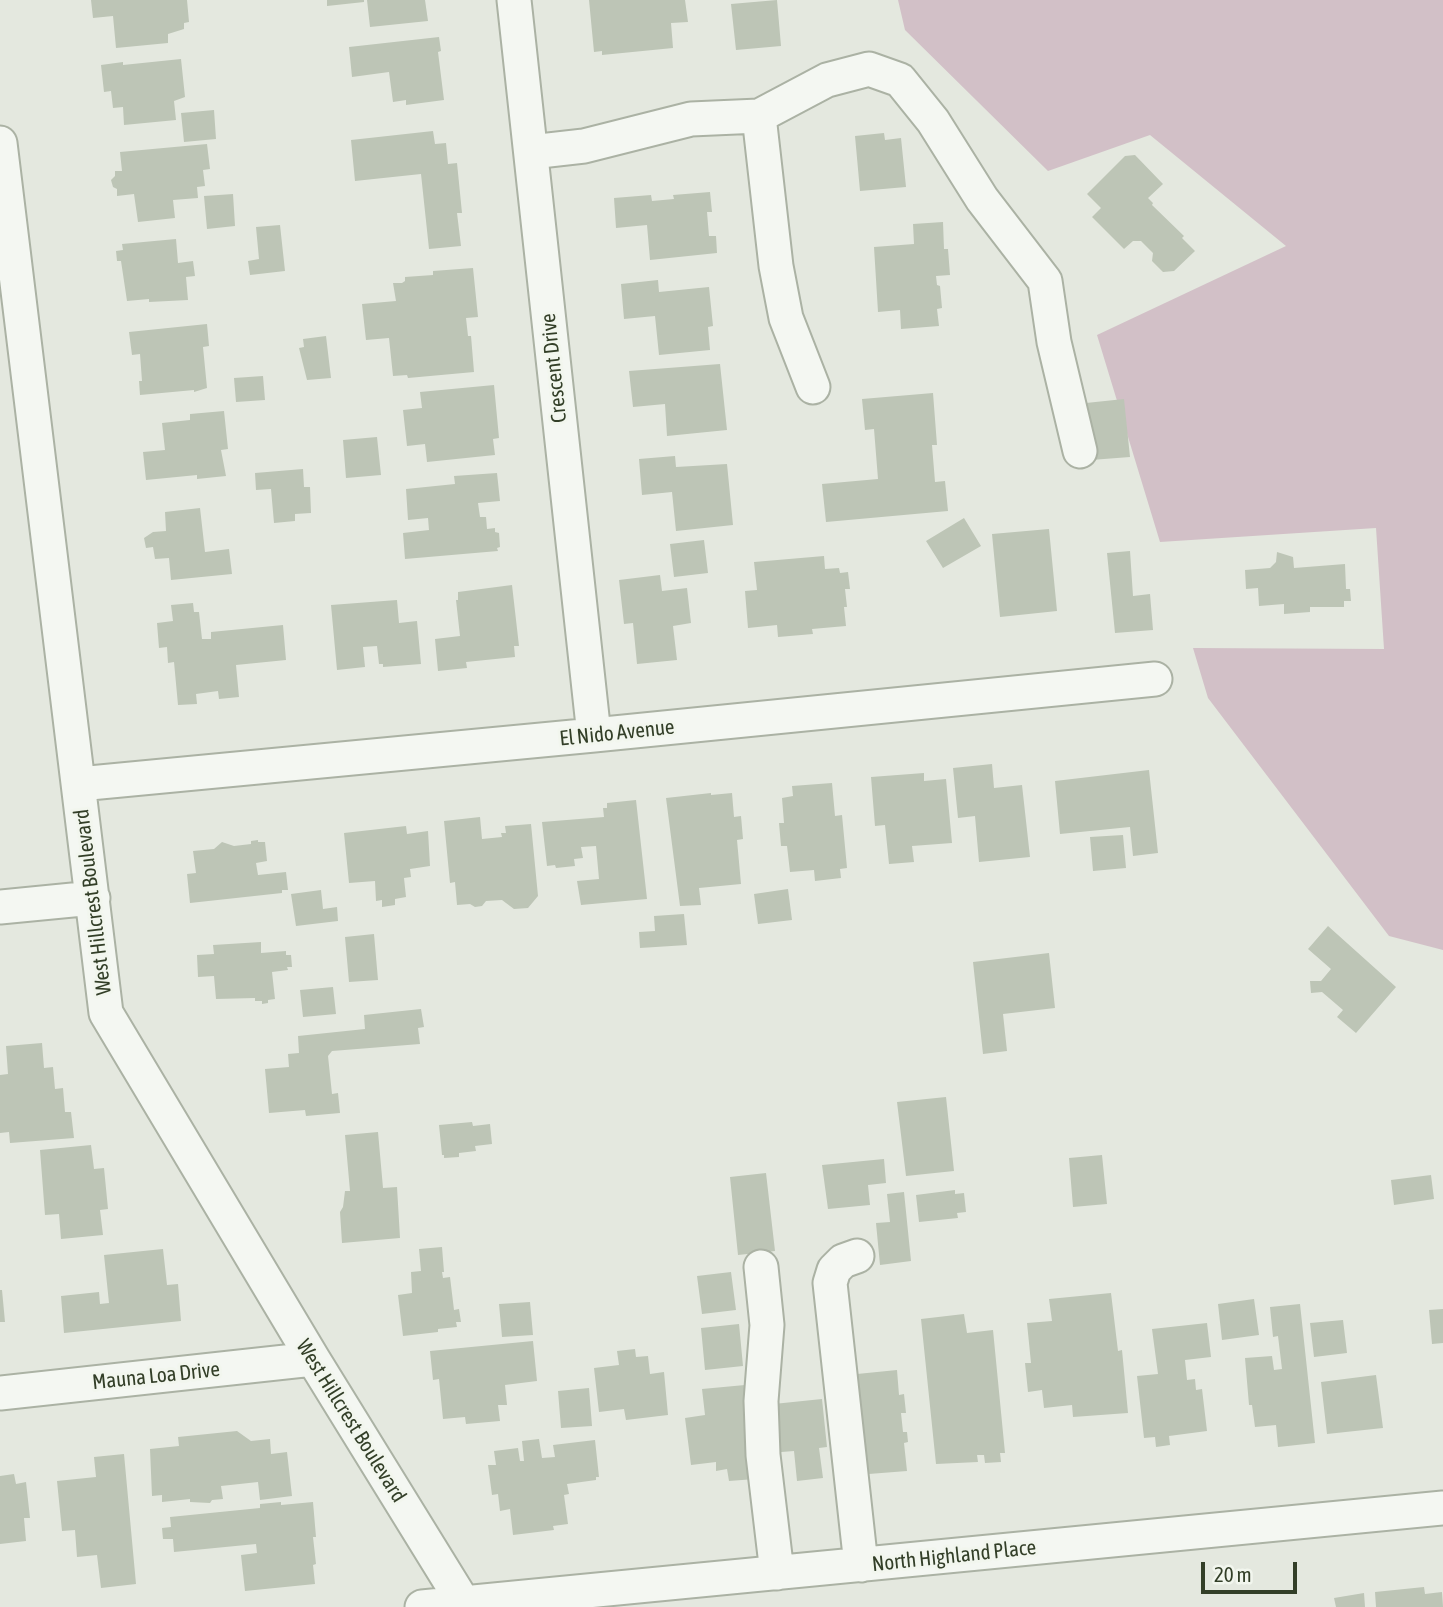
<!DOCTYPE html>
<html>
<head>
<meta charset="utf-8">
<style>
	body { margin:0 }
	#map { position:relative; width:1443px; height:1607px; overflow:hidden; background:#e4e8df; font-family:"Asap Condensed",sans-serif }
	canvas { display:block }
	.scale { position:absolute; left:1201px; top:1562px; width:96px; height:32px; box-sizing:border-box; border:4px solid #333f28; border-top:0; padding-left:9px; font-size:21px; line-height:24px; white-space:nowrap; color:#333f28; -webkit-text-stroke:5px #f2f6ee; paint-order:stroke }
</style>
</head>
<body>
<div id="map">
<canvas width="1443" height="1607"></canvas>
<div class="scale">20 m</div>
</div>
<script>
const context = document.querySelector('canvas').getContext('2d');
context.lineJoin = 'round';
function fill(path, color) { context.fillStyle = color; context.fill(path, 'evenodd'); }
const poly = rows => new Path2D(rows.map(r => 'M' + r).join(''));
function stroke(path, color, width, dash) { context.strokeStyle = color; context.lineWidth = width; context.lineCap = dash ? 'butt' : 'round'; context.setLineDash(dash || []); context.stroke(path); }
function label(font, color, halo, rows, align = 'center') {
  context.font = font + ' "Asap Condensed",sans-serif'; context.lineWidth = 6; context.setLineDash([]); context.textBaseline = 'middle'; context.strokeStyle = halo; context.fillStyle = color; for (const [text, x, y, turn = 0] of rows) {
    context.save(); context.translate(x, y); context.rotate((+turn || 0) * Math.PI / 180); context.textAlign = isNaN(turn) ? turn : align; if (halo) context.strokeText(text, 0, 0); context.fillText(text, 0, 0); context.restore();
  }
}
fill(poly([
	[898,0,1443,0,1443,950,1389,936,1208,698,1193,648,1384,649,1376,528,1160,542,1097,335,1286,246,1150,135,1048,171,905,30]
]), '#d2c0c7');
fill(poly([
	[91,0,187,0,189,22,184,23,184,29,168,34,168,43,116,48,113,16,93,18],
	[327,0,364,0,364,2,327,6],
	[367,0,425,0,428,21,370,27],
	[589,0,685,0,688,22,671,23,673,48,602,55,602,51,594,52],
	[777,0,781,46,736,50,731,4],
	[439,37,441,51,438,52,444,100,406,105,406,100,393,102,389,72,352,77,349,47],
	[181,59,185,97,174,101,176,120,124,125,123,107,113,108,111,91,104,92,101,65,123,62,123,65],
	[214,110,216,139,184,142,181,113],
	[433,131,435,144,446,143,448,164,457,163,462,213,457,213,461,246,429,249,421,174,355,181,351,140],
	[884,133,885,140,901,138,906,187,860,191,855,136],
	[207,144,210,169,203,170,205,186,197,187,198,198,173,200,175,218,138,222,134,194,117,196,117,189,113,187,111,180,115,176,115,171,122,171,120,152],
	[1135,155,1163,184,1148,198,1153,203,1152,205,1184,236,1182,238,1195,251,1174,271,1163,272,1152,261,1153,253,1141,241,1133,241,1124,249,1092,217,1101,208,1087,194,1125,156],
	[710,192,712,212,707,212,709,236,716,236,717,253,650,260,647,225,616,228,614,198,651,195,652,201,674,199,673,195],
	[233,194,235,226,207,229,204,196],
	[943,222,944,249,948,249,950,275,936,276,937,285,940,286,942,308,937,309,939,326,901,329,900,310,878,312,874,247,914,244,913,224],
	[280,225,285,271,250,275,248,261,259,259,256,227],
	[176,239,178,263,193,261,195,276,186,277,188,300,149,302,149,299,127,301,121,261,117,261,116,251,123,250,122,244],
	[473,268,478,317,466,318,468,336,471,336,474,372,408,378,407,375,393,376,389,338,366,340,362,304,396,301,393,283,402,283,405,281,405,277,433,275,433,271],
	[658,280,659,292,709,287,713,326,708,327,710,350,659,355,655,316,624,319,621,284],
	[207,324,209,346,203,347,207,388,194,392,194,390,140,395,139,381,142,381,140,354,132,355,129,332],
	[326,336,331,378,307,380,299,348,304,347,303,339],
	[720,364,727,430,667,436,665,404,633,407,629,371],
	[263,376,265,400,236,402,234,378],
	[494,385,499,438,493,439,495,455,427,462,425,444,407,446,403,410,422,408,420,392],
	[933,393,937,445,932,445,935,482,945,481,948,511,826,522,822,484,878,479,874,429,865,430,862,399],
	[1124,399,1130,457,1091,460,1086,403],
	[224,411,228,449,221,450,226,476,197,479,197,475,146,480,143,452,165,450,162,423,190,420,190,414],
	[377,437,381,475,346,478,343,440],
	[675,456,676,467,727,464,733,525,676,531,672,492,642,495,639,459],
	[303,469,304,487,310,487,311,513,295,514,295,521,274,523,271,489,256,490,255,473],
	[497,473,500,501,478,503,480,517,486,517,487,529,495,528,495,532,499,533,500,547,497,548,498,551,405,559,403,533,429,530,428,518,408,520,406,489,455,484,454,476],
	[200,508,205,552,229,549,232,574,171,580,169,558,155,559,153,547,146,548,144,538,153,532,166,531,165,512],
	[964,518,981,546,943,568,926,541],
	[1049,529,1057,611,1000,617,992,534],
	[704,540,708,573,674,577,670,544],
	[1130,551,1133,596,1150,594,1153,630,1115,633,1107,553],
	[1277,552,1293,557,1294,568,1345,564,1346,589,1350,589,1351,601,1344,601,1344,607,1310,607,1310,612,1284,614,1284,604,1259,606,1258,588,1246,589,1245,570,1270,568,1276,562],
	[824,556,825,569,839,568,840,573,848,572,850,589,845,589,847,607,844,607,846,626,812,629,813,634,778,637,777,625,748,628,745,591,757,590,754,562],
	[660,575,662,591,687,588,691,623,673,626,677,660,637,664,633,623,624,624,619,580],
	[512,585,519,646,514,646,515,657,466,662,467,668,438,671,435,639,460,636,456,600,458,600,458,592],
	[397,600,399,623,417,621,421,664,383,667,383,664,379,664,377,646,363,647,365,667,337,670,331,605],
	[193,603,194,612,199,612,202,639,211,639,211,632,283,625,286,660,236,665,239,697,219,699,218,691,196,694,197,704,178,705,174,662,168,663,167,647,159,648,157,623,173,621,171,605],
	[992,764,994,788,1022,785,1030,857,979,862,975,816,958,818,953,768],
	[1149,770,1158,853,1133,856,1130,827,1060,834,1055,781],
	[924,773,924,781,946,779,952,843,912,846,914,862,889,864,885,825,875,826,871,777],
	[832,783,835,816,842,815,847,868,840,869,841,878,815,881,814,870,790,872,787,846,781,846,779,823,784,823,782,798,793,796,792,786],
	[711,793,711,795,732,793,734,817,741,816,743,839,737,840,741,884,699,888,701,905,680,906,666,798],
	[636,800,647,899,581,905,577,881,599,879,596,846,581,847,583,858,574,859,575,866,556,868,555,865,547,866,542,822,604,817,603,808,607,808,607,803],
	[480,817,482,839,502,837,501,833,506,833,505,826,531,824,538,896,528,908,514,909,502,900,486,901,482,906,475,907,470,904,457,905,455,882,450,883,444,821],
	[406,826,407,834,428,831,430,866,410,869,411,877,404,878,406,897,395,899,395,905,382,907,382,900,376,901,375,881,349,883,344,833],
	[1123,835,1126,868,1093,871,1090,837],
	[258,840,258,842,265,842,267,861,256,863,258,875,286,872,288,890,282,890,282,893,190,903,187,874,196,873,193,851,214,849,222,842,234,846,251,844,251,841],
	[788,889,792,920,758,924,754,894],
	[321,890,323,909,337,907,338,921,296,926,291,894],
	[684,914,687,945,640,948,639,932,655,931,654,916],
	[1328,926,1396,987,1356,1033,1337,1017,1343,1010,1322,992,1311,993,1310,981,1321,981,1331,969,1308,949],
	[374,934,378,980,349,982,345,937],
	[261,942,261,953,286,951,286,955,291,955,292,967,287,967,288,970,272,972,275,999,268,1000,268,1003,262,1004,262,1001,255,1001,255,998,216,999,214,976,198,977,197,955,214,954,213,945],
	[1049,953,1055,1008,1003,1014,1007,1051,983,1054,973,962],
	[333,987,336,1014,303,1017,300,990],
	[421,1009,424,1027,418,1028,420,1044,332,1051,328,1056,332,1094,338,1093,340,1113,306,1116,305,1110,269,1113,265,1069,289,1067,288,1054,299,1053,298,1036,365,1029,364,1015],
	[42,1043,44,1068,53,1067,55,1089,63,1088,65,1112,71,1112,74,1138,10,1143,9,1132,0,1133,0,1075,8,1074,6,1046],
	[946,1097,954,1171,906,1176,897,1102],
	[472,1122,473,1126,490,1124,492,1144,475,1146,476,1151,459,1153,459,1157,444,1158,444,1155,442,1155,439,1125],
	[378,1132,383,1188,397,1187,400,1238,342,1243,340,1212,343,1207,345,1191,350,1191,345,1135],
	[91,1145,94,1169,104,1168,108,1209,100,1210,103,1235,61,1239,59,1214,45,1215,40,1150],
	[1102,1155,1107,1204,1073,1207,1069,1158],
	[884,1159,886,1183,868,1185,870,1205,828,1209,822,1165],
	[766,1173,775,1251,738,1255,730,1177],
	[1431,1175,1434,1199,1394,1205,1391,1180],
	[955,1190,955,1194,964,1193,966,1212,957,1213,958,1218,919,1222,916,1195],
	[904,1192,911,1261,880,1265,876,1223,890,1222,887,1194],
	[442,1247,444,1272,442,1272,443,1278,450,1277,454,1310,459,1309,461,1322,456,1322,457,1327,438,1329,438,1332,403,1336,398,1295,412,1293,411,1272,421,1271,419,1249],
	[163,1249,167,1285,178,1284,181,1321,64,1333,61,1296,99,1292,100,1304,109,1303,104,1255],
	[731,1272,736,1310,702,1314,697,1276],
	[0,1290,2,1290,5,1322,0,1322],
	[1111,1293,1118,1351,1122,1350,1128,1413,1073,1417,1072,1405,1044,1408,1042,1390,1028,1392,1025,1363,1031,1363,1027,1323,1052,1321,1049,1299],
	[1254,1299,1259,1335,1222,1340,1218,1304],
	[530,1302,533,1335,502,1337,499,1304],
	[1300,1304,1315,1443,1278,1447,1276,1425,1255,1427,1252,1405,1249,1405,1245,1358,1272,1356,1274,1370,1282,1369,1278,1336,1273,1337,1270,1307],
	[1443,1309,1443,1343,1432,1344,1429,1310],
	[964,1314,967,1333,993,1330,1005,1453,1000,1453,1001,1462,985,1463,984,1455,977,1455,978,1462,936,1464,921,1319],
	[1343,1320,1347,1353,1314,1357,1310,1323],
	[1207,1323,1211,1357,1185,1360,1187,1380,1195,1379,1196,1390,1202,1389,1207,1431,1169,1436,1170,1445,1156,1447,1155,1437,1144,1438,1137,1376,1158,1374,1152,1329],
	[739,1324,743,1366,705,1370,701,1328],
	[533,1341,537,1381,505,1385,507,1405,498,1405,500,1421,466,1424,465,1417,443,1419,439,1379,433,1380,430,1351],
	[635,1349,636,1357,648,1356,650,1374,664,1372,668,1415,626,1420,624,1409,599,1412,594,1368,619,1365,617,1351],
	[897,1370,899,1395,904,1394,906,1413,901,1413,903,1432,907,1432,908,1442,904,1443,907,1471,856,1475,847,1375],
	[1376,1375,1383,1428,1327,1434,1321,1382],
	[745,1385,755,1479,729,1481,727,1469,716,1471,716,1462,691,1465,685,1418,705,1415,702,1389],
	[589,1388,592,1426,561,1428,558,1391],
	[822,1399,827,1447,819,1448,823,1478,797,1481,794,1451,769,1453,764,1405],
	[237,1431,251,1441,270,1439,271,1454,287,1452,292,1496,260,1500,258,1482,221,1486,223,1499,212,1500,210,1503,190,1502,190,1499,162,1502,162,1495,152,1496,150,1449,179,1446,178,1437],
	[539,1439,542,1458,555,1457,553,1445,595,1440,599,1477,596,1477,596,1480,567,1484,569,1494,564,1495,568,1524,553,1526,554,1530,513,1535,510,1509,500,1511,498,1494,492,1495,488,1465,496,1465,494,1451,518,1448,520,1461,524,1461,522,1441],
	[124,1454,136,1584,101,1588,97,1555,77,1557,75,1530,62,1531,57,1481,96,1477,94,1457],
	[14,1474,16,1484,26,1482,30,1518,24,1518,26,1541,0,1544,0,1476],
	[281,1502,281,1505,313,1502,316,1537,313,1537,316,1564,313,1565,315,1584,245,1591,241,1555,257,1553,256,1544,174,1552,173,1539,163,1539,162,1528,171,1527,170,1517,260,1508,260,1504],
	[1424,1587,1425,1594,1442,1592,1443,1607,1376,1607,1375,1592],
	[1364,1593,1365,1607,1336,1607,1334,1598]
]), '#bdc5b6');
const minor = poly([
	[514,0,594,735],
	[759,116,827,80,869,69,900,80,933,121,982,199,1045,281,1054,342,1080,451],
	[0,143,106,1013,313,1359,466,1607],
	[531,152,584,146,691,119,759,116,776,266,786,318,813,387],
	[79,784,594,735,1155,679],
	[0,907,93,898],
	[857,1256,843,1261,834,1270,830,1283,861,1565],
	[761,1267,767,1325,761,1401,763,1455,777,1573],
	[0,1393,313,1359],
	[422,1607,1443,1508]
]);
stroke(minor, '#abb2a4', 37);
stroke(minor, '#f4f7f2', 33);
label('21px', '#333f28', '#f2f6ee', [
	["Crescent Drive",554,368,-96],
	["El Nido Avenue",617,733,-6],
	["West Hillcrest Boulevard",93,902,-97],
	["Mauna Loa Drive",156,1376,-6],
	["West Hillcrest Boulevard",351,1421,58],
	["North Highland Place",954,1556,-6]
]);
</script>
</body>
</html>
